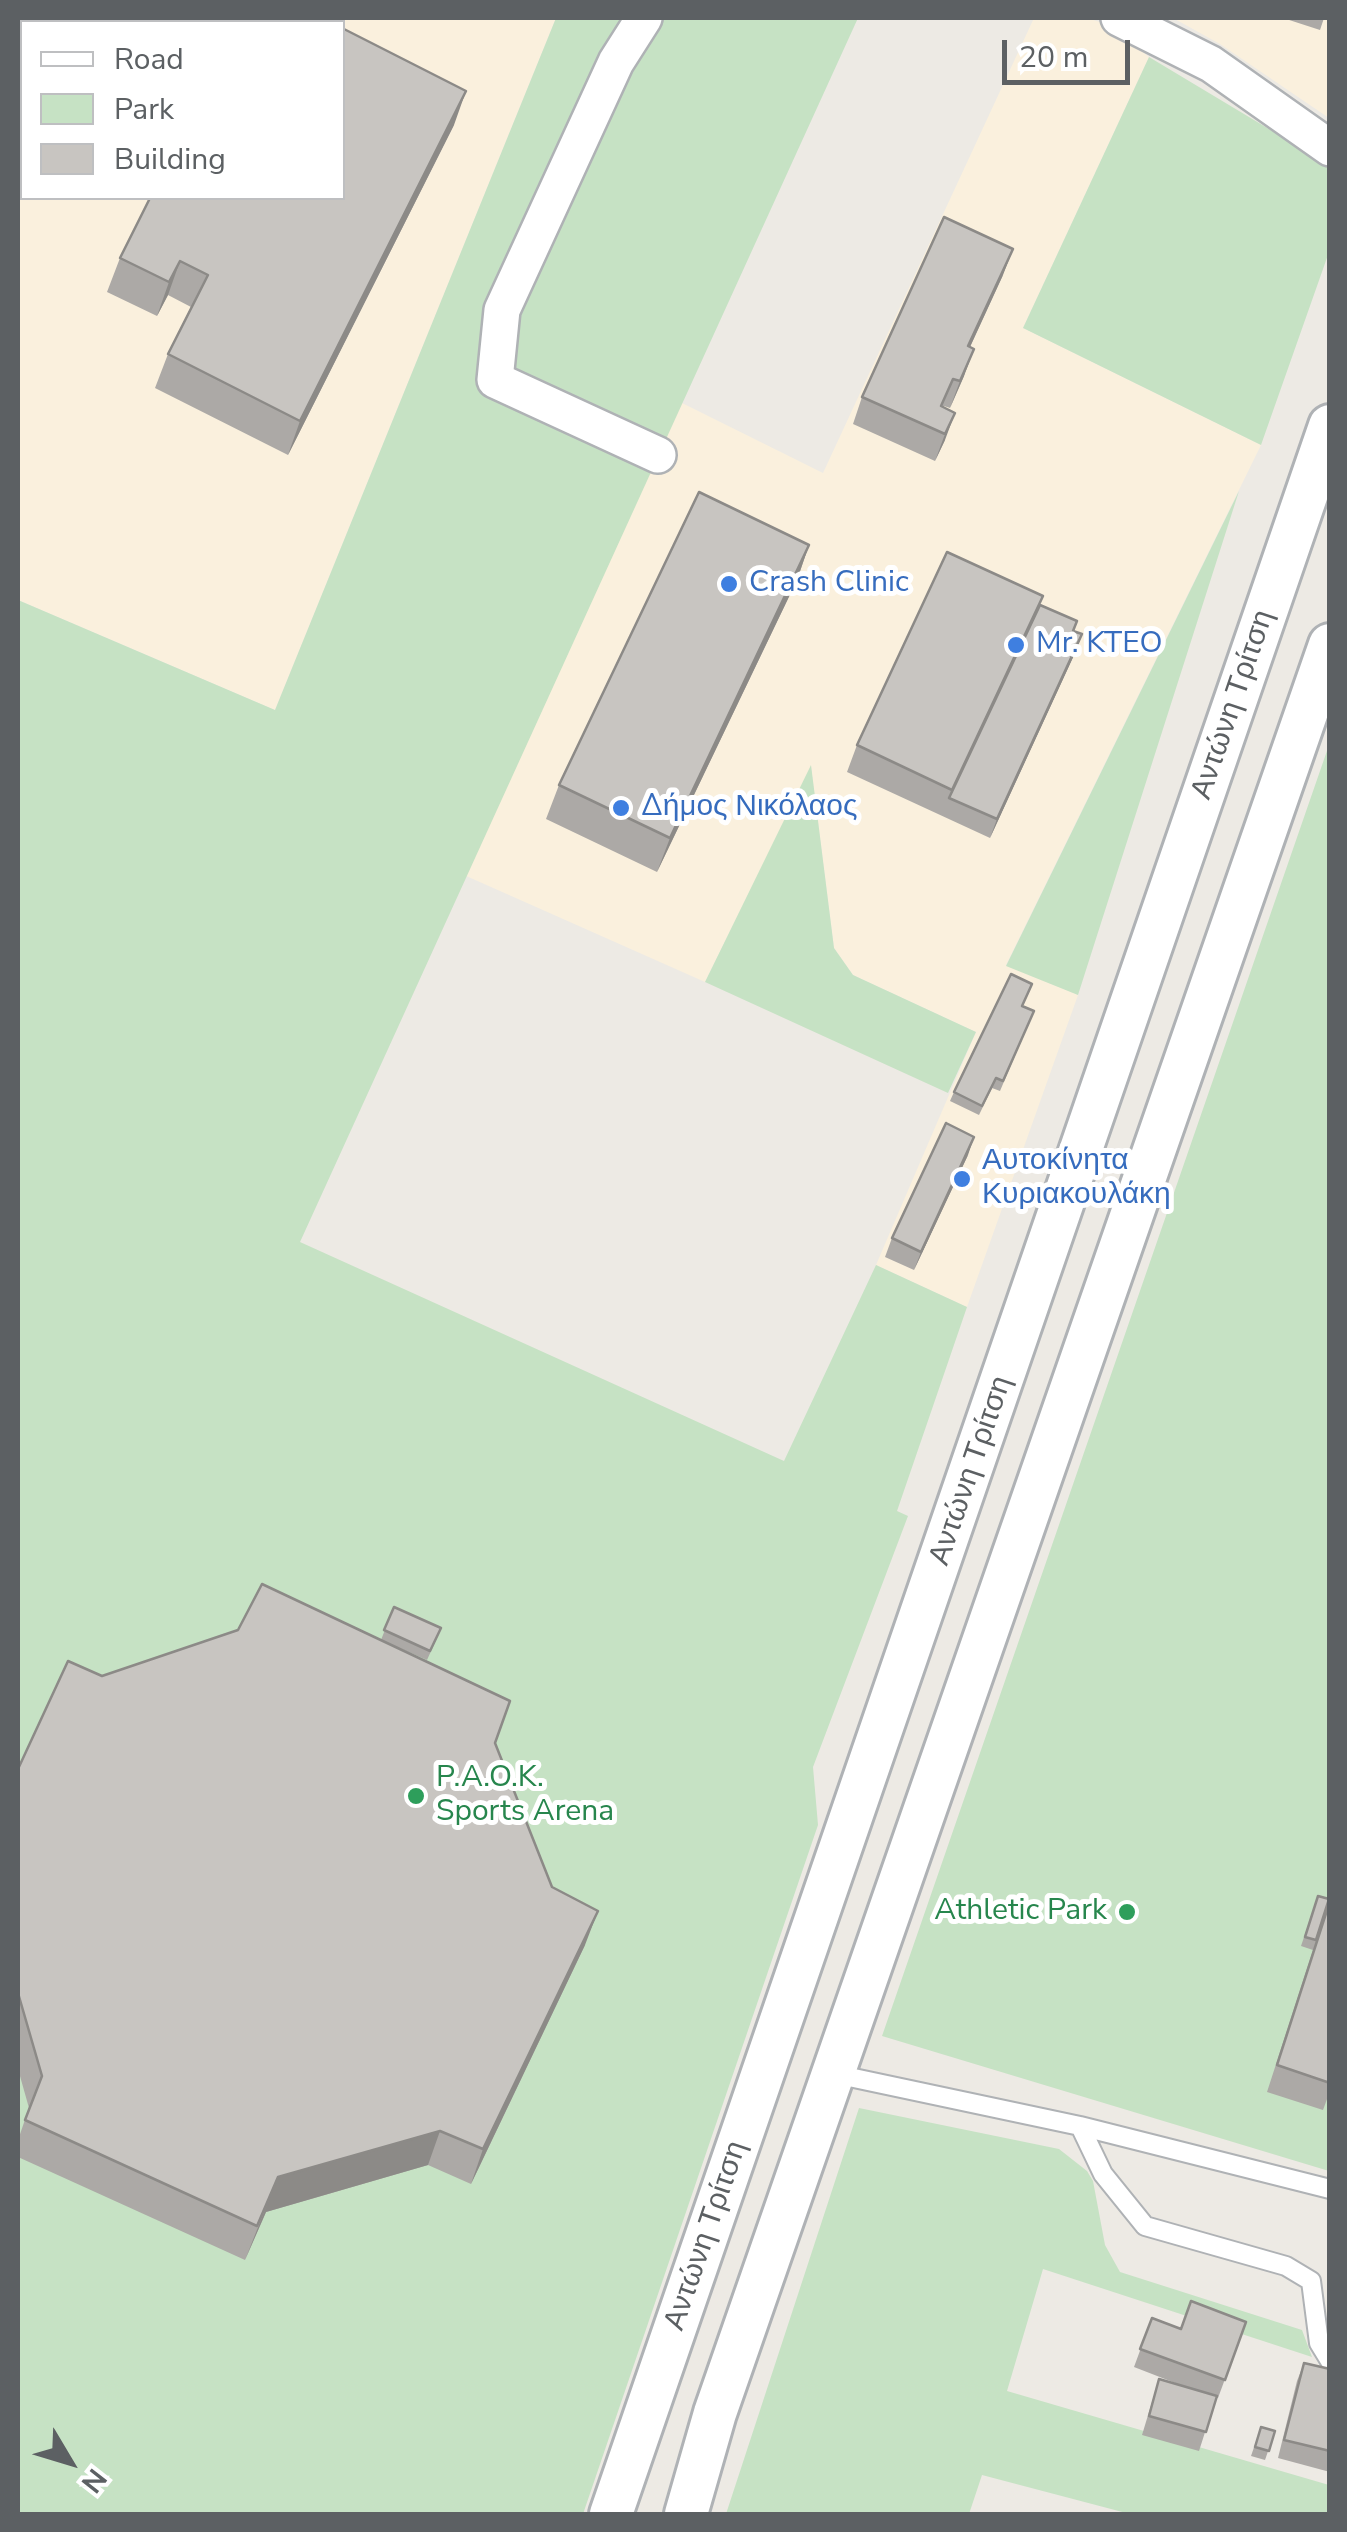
<!DOCTYPE html>
<html>
<head>
<meta charset="utf-8">
<style>
	body { margin:0 }
	#map { position:relative; width:1347px; height:2532px; overflow:hidden; background:#edeae4; font-family:"Nunito Sans",sans-serif }
	canvas { display:block }
	.frame { position:absolute; inset:0; border:20px solid #5c6063; pointer-events:none }
	.legend { position:absolute; left:20px; top:20px; width:325px; height:180px; box-sizing:border-box; background:#fff; border:2px solid #bebfc1; margin:0; padding:12px 18px; list-style:none; font-size:30px; color:#5c6063 }
	.legend li { display:flex; align-items:center; gap:20px; height:50px }
	.legend b { width:50px; border:2px solid #bebfc1 }
	.north { position:absolute; left:20px; top:2412px; width:100px; height:100px; -webkit-text-stroke:8px #fff; paint-order:stroke; rotate:128deg; font-size:28px; font-weight:700; line-height:40px; text-align:center; color:#5c6063 }
	.north::after { content:''; display:block; margin:auto; width:35px; height:45px; background:#5c6063; clip-path:polygon(50% 0,100% 100%,50% 72%,0 100%) }
	.scale { position:absolute; left:1002px; top:40px; width:128px; height:45px; box-sizing:border-box; border:5px solid #5c6063; border-top:0; padding-left:12px; font-size:30px; line-height:35px; white-space:nowrap; color:#5c6063; -webkit-text-stroke:8px #fff; paint-order:stroke }
</style>
</head>
<body>
<div id="map">
<canvas width="1347" height="2532"></canvas>
<div class="frame"></div>
<ul class="legend">
<li><b style="height:12px;background:#fff"></b>Road</li>
<li><b style="height:28px;background:#c6e2c4"></b>Park</li>
<li><b style="height:28px;background:#c8c5c1"></b>Building</li>
</ul>
<div class="north">N</div>
<div class="scale">20 m</div>
</div>
<script>
const context = document.querySelector('canvas').getContext('2d');
context.lineJoin = 'round';
function fill(path, color) { context.fillStyle = color; context.fill(path, 'evenodd'); }
const poly = rows => new Path2D(rows.map(r => 'M' + r).join(''));
function stroke(path, color, width, dash) { context.strokeStyle = color; context.lineWidth = width; context.lineCap = dash ? 'butt' : 'round'; context.setLineDash(dash || []); context.stroke(path); }
function label(font, color, halo, rows, align = 'center') {
  context.font = font + ' "Nunito Sans",sans-serif'; context.lineWidth = 10; context.setLineDash([]); context.textBaseline = 'middle'; context.strokeStyle = halo; context.fillStyle = color; for (const [text, x, y, turn = 0] of rows) {
    context.save(); context.translate(x, y); context.rotate((+turn || 0) * Math.PI / 180); context.textAlign = isNaN(turn) ? turn : align; if (halo) context.strokeText(text, 0, 0); context.fillText(text, 0, 0); context.restore();
  }
}
fill(poly([
	[18,18,556,18,275,710,18,600],
	[22,22,342,22,342,198,22,198],
	[1034,18,1087,18,1109,25,1149,57,1023,328,1261,445,1006,965,1078,995,967,1307,876,1265,976,1032,853,975,834,948,811,767,705,982,464,875,682,403,823,473],
	[1173,18,1329,18,1329,118,1220,44]
]), '#faf0dd');
fill(poly([
	[556,18,858,18,300,1242,784,1461,876,1265,967,1307,897,1511,908,1516,813,1767,818,1825,583,2514,18,2514,18,600,275,710],
	[1149,57,1329,165,1329,252,1261,445,1023,328],
	[1239,491,1078,995,1006,966],
	[1329,745,1329,2171,882,2036],
	[811,765,834,948,853,975,976,1032,948,1093,705,982],
	[859,2108,1059,2149,1087,2171,1093,2181,1105,2245,1120,2272,1302,2330,1312,2357,1043,2269,1007,2391,1329,2485,1329,2514,1130,2514,982,2475,969,2514,726,2514]
]), '#c6e2c4');
const service = poly([
	[835,2074,1080,2126,1330,2189],
	[1080,2126,1103,2174,1145,2226,1286,2266,1311,2281,1319,2343,1330,2361]
]);
const minor = poly([
	[644,18,616,62,502,310,495,380,658,455],
	[1119,18,1211,64,1330,148]
]);
const tertiary = poly([
	[611,2514,1330,426],
	[686,2514,715,2413,1330,645]
]);
stroke(service, '#afb2b5', 22);
stroke(minor, '#afb2b5', 40);
stroke(tertiary, '#afb2b5', 48);
stroke(service, '#fff', 18);
stroke(minor, '#fff', 35);
stroke(tertiary, '#fff', 42);
fill(poly([
	[1283,18,1324,18,1320,30],
	[454,125,288,455,155,388,168,354,191,307,168,295,157,316,107,292,120,258],
	[1003,275,970,347,964,376,950,408,944,406,943,407,945,440,935,461,853,424,862,397],
	[809,545,797,580,657,872,546,819,559,785],
	[1040,605,1073,631,1082,634,1075,653,990,838,847,772,857,745],
	[1023,1006,1034,1011,1000,1091,992,1088,979,1115,950,1101,954,1092],
	[968,1155,914,1270,885,1257,892,1238],
	[394,1607,437,1638,427,1660,381,1640],
	[102,1676,495,1743,552,1887,585,1945,471,2184,428,2165,266,2212,245,2260,18,2157,18,2140,29,2108,18,2069,18,1769],
	[1318,1896,1329,1899,1330,1898,1330,2091,1323,2110,1267,2092,1313,1950,1301,1946],
	[1152,2318,1181,2329,1246,2322,1218,2398,1216,2398,1199,2451,1142,2435,1159,2379,1183,2386,1134,2367],
	[1304,2363,1330,2369,1330,2472,1278,2458,1297,2381],
	[1261,2427,1275,2431,1265,2460,1251,2456]
]), '#aca9a6');
fill(poly([
	[466,91,454,125,288,455,300,421],
	[1013,249,1003,275,958,373,968,346],
	[180,261,168,295,157,316,169,282],
	[974,349,964,376,950,408,960,381],
	[955,413,945,440,935,461,945,434],
	[809,545,797,580,657,872,670,838],
	[1082,634,1075,653,990,838,997,819],
	[974,1137,968,1155,914,1270,921,1252],
	[598,1911,585,1945,471,2184,483,2149],
	[440,2131,428,2165,266,2212,245,2260,278,2177]
]), '#8c8a87');
const building = poly([
	[241,18,321,18,331,22,239,22,241,18],
	[342,28,466,91,300,421,168,354,208,275,180,261,169,282,120,258,150,198,342,198,342,28],
	[944,217,1013,249,968,346,974,349,960,381,953,379,941,406,955,413,945,434,862,397,944,217],
	[699,492,809,545,670,838,559,785,699,492],
	[947,552,1043,596,952,790,857,745,947,552],
	[1040,605,1077,621,1073,631,1082,634,997,819,949,798,1040,605],
	[1011,974,1032,984,1022,1006,1034,1011,1003,1081,996,1078,982,1106,954,1092,1011,974],
	[946,1123,974,1137,921,1252,892,1238,946,1123],
	[262,1584,510,1701,495,1743,552,1887,598,1911,483,2149,440,2131,278,2177,257,2226,25,2120,42,2076,18,1993,18,1769,68,1661,102,1676,238,1630,262,1584],
	[394,1607,441,1628,430,1651,384,1630,394,1607],
	[1318,1896,1329,1899,1316,1940,1305,1937,1318,1896],
	[1330,1901,1330,2083,1277,2065,1330,1901],
	[1191,2301,1246,2322,1225,2380,1140,2349,1152,2318,1181,2329,1191,2301],
	[1304,2363,1330,2369,1330,2451,1284,2440,1304,2363],
	[1159,2379,1217,2396,1206,2432,1149,2416,1159,2379],
	[1261,2427,1275,2431,1269,2451,1255,2447,1261,2427]
]);
fill(building, '#c8c5c1');
stroke(building, '#8c8a87', 2.5);
for (const [x, y, r, color] of [
	[729,584,10,"#3f7fe0"],
	[1016,645,10,"#3f7fe0"],
	[621,808,10,"#3f7fe0"],
	[962,1179,10,"#3f7fe0"],
	[416,1796,10,"#2e9e5b"],
	[1127,1912,10,"#2e9e5b"]
]) { const dot = new Path2D(); dot.arc(x, y, r, 0, 2 * Math.PI); context.fillStyle = color; context.fill(dot); stroke(dot, '#fff', 4); }
label('30px', '#366cbe', '#fff', [
	["Crash Clinic",749,584],
	["Mr. KTEO",1036,645],
	["Δήμος Νικόλαος",641,808],
	["Αυτοκίνητα",982,1162],
	["Κυριακουλάκη",982,1196]
], 'left');
label('30px', '#5c6063', '#fff', [
	["Αντώνη Τρίτση",1234,705,-71],
	["Αντώνη Τρίτση",972,1471,-71],
	["Αντώνη Τρίτση",707,2236,-71]
]);
label('30px', '#27864d', '#fff', [
	["P.A.O.K.",436,1779],
	["Sports Arena",436,1813],
	["Athletic Park",1107,1912,"right"]
], 'left');
</script>
</body>
</html>
